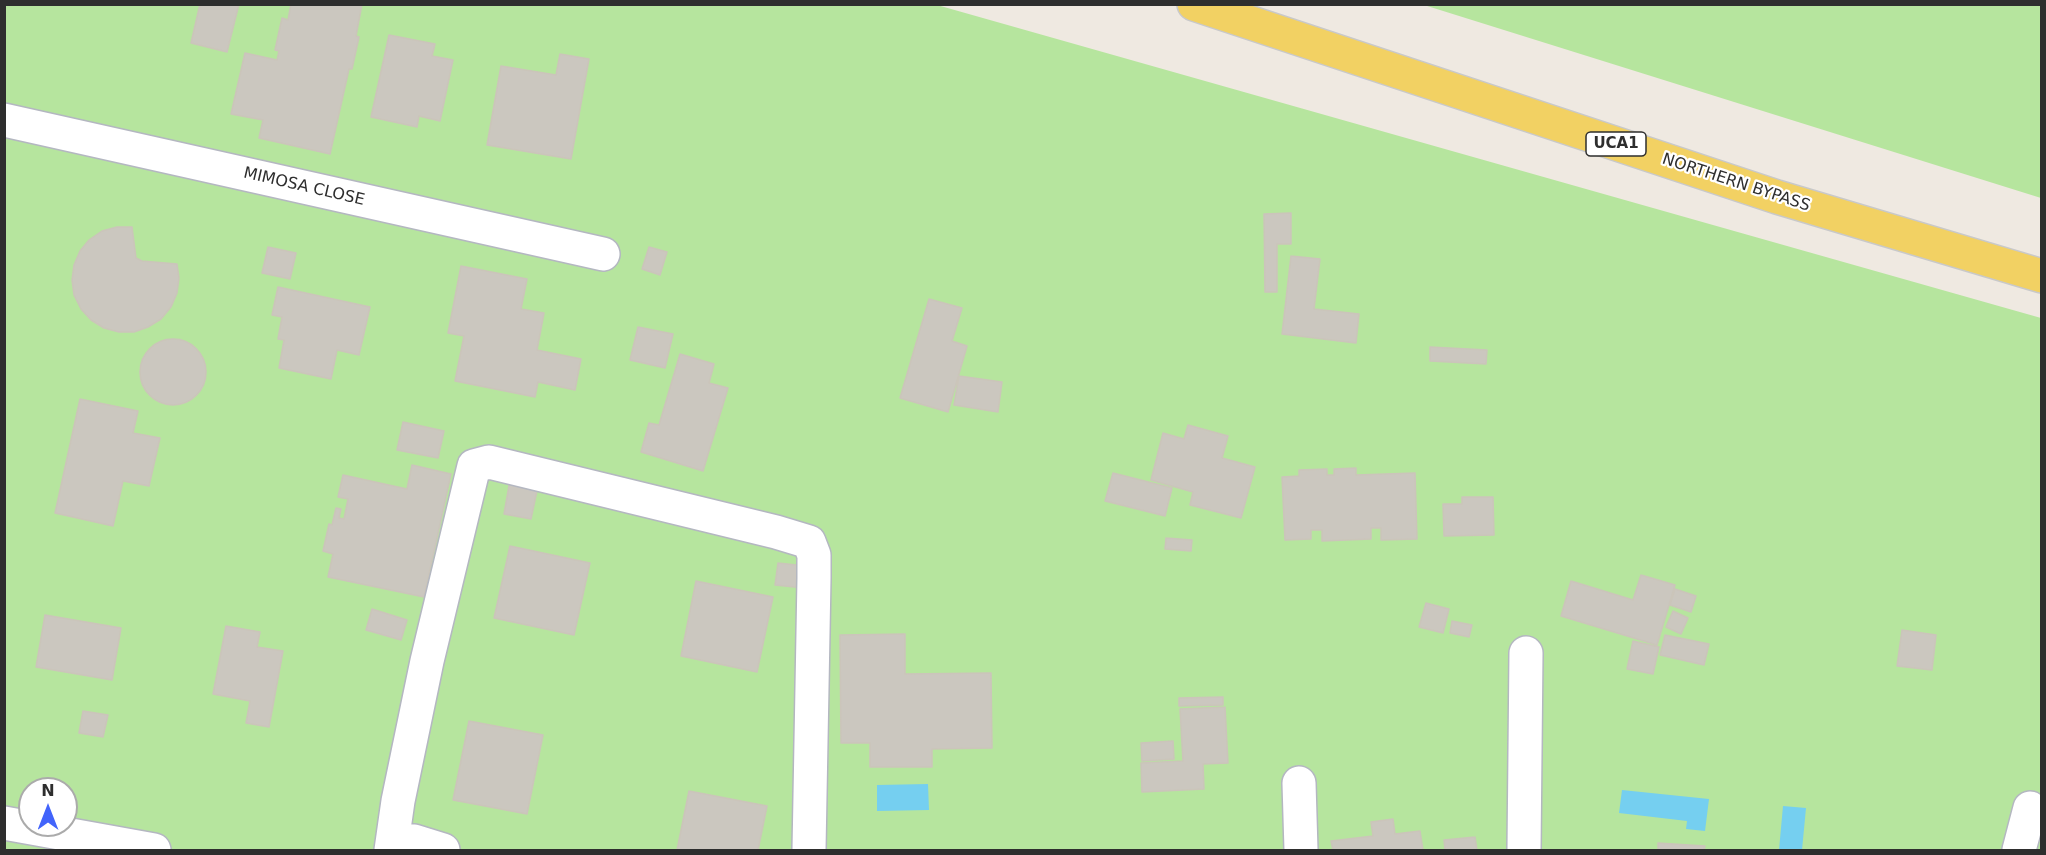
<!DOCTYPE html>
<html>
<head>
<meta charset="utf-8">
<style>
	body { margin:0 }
	#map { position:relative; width:2046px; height:855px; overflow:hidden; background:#efe9e1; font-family:"DejaVu Sans",sans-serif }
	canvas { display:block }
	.frame { position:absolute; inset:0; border:6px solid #2e2e2e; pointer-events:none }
	.north { position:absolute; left:18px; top:777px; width:60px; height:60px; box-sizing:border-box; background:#fff; border:2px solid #ababab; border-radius:50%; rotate:0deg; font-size:16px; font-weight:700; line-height:24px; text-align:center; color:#2e2e2e }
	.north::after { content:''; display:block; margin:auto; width:21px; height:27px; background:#4264fb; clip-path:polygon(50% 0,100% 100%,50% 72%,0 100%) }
</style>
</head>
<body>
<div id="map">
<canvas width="2046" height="855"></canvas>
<div class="frame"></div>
<div class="north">N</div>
</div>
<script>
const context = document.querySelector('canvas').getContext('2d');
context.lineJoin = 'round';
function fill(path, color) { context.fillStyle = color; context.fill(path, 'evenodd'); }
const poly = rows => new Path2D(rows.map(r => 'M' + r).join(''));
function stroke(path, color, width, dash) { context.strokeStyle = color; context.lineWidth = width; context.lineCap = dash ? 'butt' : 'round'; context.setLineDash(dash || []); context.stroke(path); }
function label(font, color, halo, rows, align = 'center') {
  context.font = font + ' "DejaVu Sans",sans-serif'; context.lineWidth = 4.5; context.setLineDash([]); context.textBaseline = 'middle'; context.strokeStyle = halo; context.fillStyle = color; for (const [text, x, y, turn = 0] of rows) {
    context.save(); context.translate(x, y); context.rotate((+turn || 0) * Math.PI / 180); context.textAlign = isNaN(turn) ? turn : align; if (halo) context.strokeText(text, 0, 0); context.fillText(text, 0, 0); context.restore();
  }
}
fill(poly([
	[4,5,937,5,2041,318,2041,850,5,850],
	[30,789,66,789,66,825,30,825],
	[1424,5,2041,5,2041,198]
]), '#b6e59e');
fill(poly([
	[928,784,929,810,877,811,877,785],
	[1622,790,1709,799,1705,831,1686,829,1687,821,1619,813],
	[1783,806,1806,808,1802,850,1779,850]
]), '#75cff0');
const building = poly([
	[200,4,239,4,227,52,191,43,200,4],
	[291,4,362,4,356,36,359,37,352,69,349,69,330,154,259,138,263,120,231,114,245,53,277,60,279,51,275,50,282,18,288,20,291,4],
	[389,35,435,44,432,56,453,60,440,121,419,116,417,127,371,117,389,35],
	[560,54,589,59,571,159,487,145,501,66,556,75,560,54],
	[1291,213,1291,244,1277,244,1277,292,1265,292,1264,214,1291,213],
	[117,227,132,227,136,258,142,261,177,264,179,278,177,293,171,307,161,319,148,327,134,332,119,332,104,328,91,320,81,309,74,295,72,280,74,265,80,251,89,240,102,231,117,227],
	[268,247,296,253,290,279,262,273,268,247],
	[649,247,667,252,660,275,642,269,649,247],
	[1291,256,1320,259,1314,309,1359,314,1356,343,1282,334,1291,256],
	[461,266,527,279,521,309,544,313,537,350,581,359,575,390,538,382,535,397,455,381,464,336,448,333,461,266],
	[278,287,370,307,359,355,337,350,331,379,279,368,284,340,278,339,282,317,272,315,278,287],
	[929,299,962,308,952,341,967,346,948,412,900,398,929,299],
	[638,327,673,334,665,368,630,360,638,327],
	'140 372a33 33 0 1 1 66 0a33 33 0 1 1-66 0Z',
	[1430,347,1487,350,1486,364,1430,361,1430,347],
	[680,354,714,364,709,383,728,388,703,471,641,452,649,423,659,425,680,354],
	[959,376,1002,382,998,412,954,405,959,376],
	[80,399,138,411,133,433,160,438,149,486,123,481,113,526,55,513,80,399],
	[403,422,444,431,438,458,397,450,403,422],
	[1188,425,1228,436,1222,458,1255,467,1241,518,1190,505,1193,492,1151,480,1163,433,1184,439,1188,425],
	[412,465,451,474,424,597,328,577,333,554,323,551,329,524,332,525,336,508,341,509,339,518,344,519,348,499,338,497,343,475,407,489,412,465],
	[1356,468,1356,475,1415,473,1417,539,1381,540,1381,528,1371,528,1371,539,1322,541,1322,530,1311,530,1311,539,1285,540,1282,477,1299,476,1299,470,1327,469,1327,475,1334,475,1334,469,1356,468],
	[1113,473,1172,488,1165,516,1105,501,1113,473],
	[510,480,538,486,531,519,504,514,510,480],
	[1462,497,1493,497,1494,535,1444,536,1443,504,1462,504,1462,497],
	[1166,538,1192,540,1191,551,1165,549,1166,538],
	[510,546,590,563,574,635,494,618,510,546],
	[778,563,806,566,804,588,775,585,778,563],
	[1641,575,1675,585,1657,645,1561,616,1571,581,1633,600,1641,575],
	[696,581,773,597,757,672,681,656,696,581],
	[1675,589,1696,596,1691,612,1670,605,1675,589],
	[1426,603,1449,609,1443,633,1419,627,1426,603],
	[372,609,407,620,401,640,366,630,372,609],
	[1673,611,1688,618,1681,634,1666,627,1673,611],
	[45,615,121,628,112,680,36,667,45,615],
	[1452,621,1472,625,1469,637,1450,633,1452,621],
	[226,626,260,632,257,647,283,651,269,727,246,723,250,701,213,694,226,626],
	[1902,630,1936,635,1932,670,1897,666,1902,630],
	[905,634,905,674,991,673,992,748,932,749,932,767,870,767,870,743,841,743,840,635,905,634],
	[1665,635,1709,644,1704,665,1660,655,1665,635],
	[1633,641,1659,647,1653,674,1627,669,1633,641],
	[1223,697,1223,705,1179,706,1179,698,1223,697],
	[1225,707,1228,763,1203,764,1204,789,1142,792,1141,763,1183,761,1180,709,1225,707],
	[83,711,108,715,103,737,79,733,83,711],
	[469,721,543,735,527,814,453,800,469,721],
	[1173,741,1174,759,1142,761,1141,743,1173,741],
	[689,791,767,806,758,850,677,850,689,791],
	[1393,819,1395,834,1420,831,1423,850,1333,850,1331,841,1373,836,1371,822,1393,819],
	[1475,837,1477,850,1445,850,1444,840,1475,837],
	[1658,843,1705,846,1704,850,1658,850,1658,843]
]);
fill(building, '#cbc7bf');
stroke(building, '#cbc5ba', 1.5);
const minor = poly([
	[4,120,603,254],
	[1299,783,1301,850],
	[4,823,154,850],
	[394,840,414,841,443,850],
	[391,850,398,801,427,661,474,466,489,462,776,532,809,542,814,555,814,578,809,850],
	[1524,850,1526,653],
	[2019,850,2030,808]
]);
const major = poly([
	[1194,4,1777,197,2042,276]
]);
stroke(minor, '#b4b7c1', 36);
stroke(major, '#c9c9c9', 36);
stroke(minor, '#fff', 33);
stroke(major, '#f2d163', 33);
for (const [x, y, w] of [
	[1616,144,60]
]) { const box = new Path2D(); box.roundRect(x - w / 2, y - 12, w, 24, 4.5); context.fillStyle = '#fff'; context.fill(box); stroke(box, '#2e2e2e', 1.5); }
label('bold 15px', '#2e2e2e', null, [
	["UCA1",1616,144]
]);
label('16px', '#2e2e2e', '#fff', [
	["NORTHERN BYPASS",1736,183,18],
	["MIMOSA CLOSE",304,187,13]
]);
</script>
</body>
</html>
